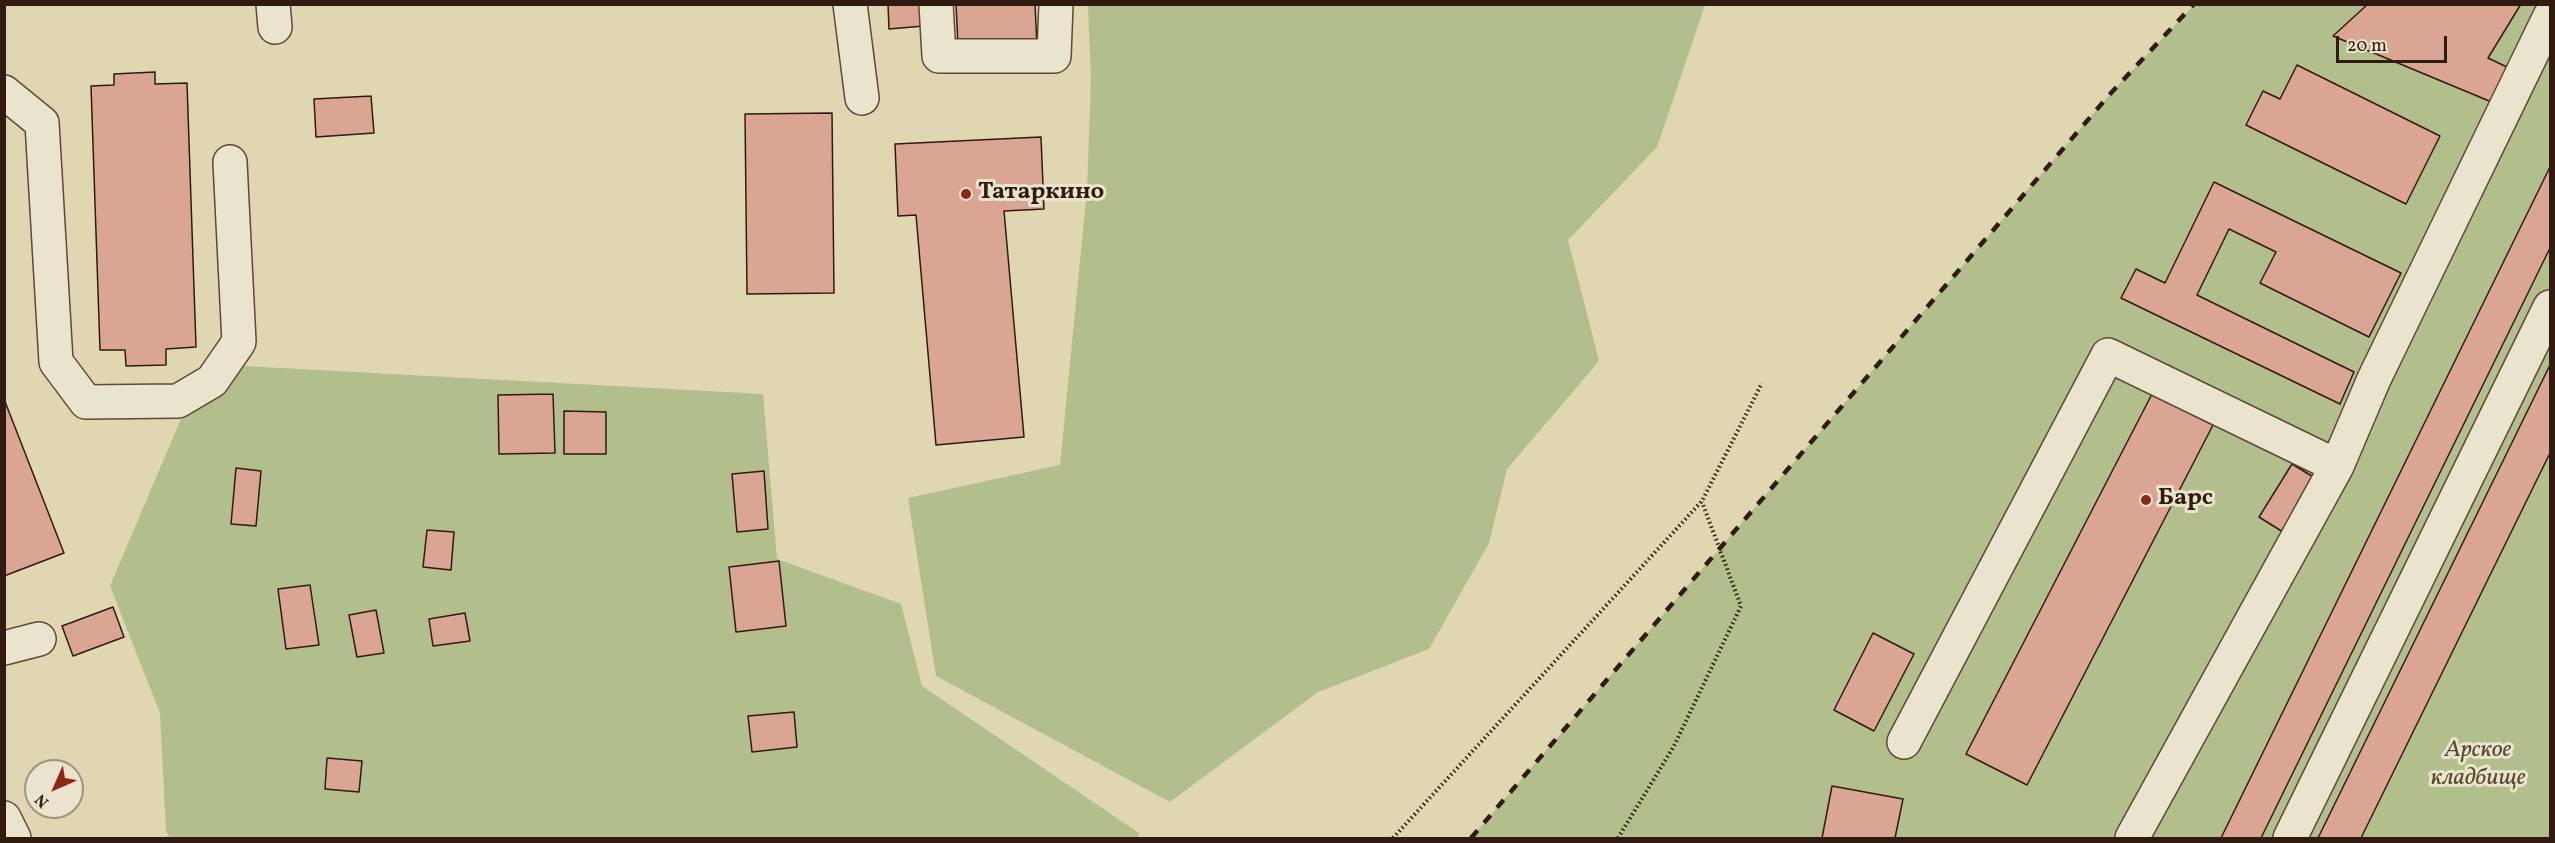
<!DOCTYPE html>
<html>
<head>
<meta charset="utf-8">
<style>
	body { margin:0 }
	#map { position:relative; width:2555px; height:843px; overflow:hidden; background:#dfd6b2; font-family:Vollkorn,serif }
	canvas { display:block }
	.frame { position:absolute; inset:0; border:6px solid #311a0f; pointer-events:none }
	.north { position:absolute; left:24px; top:759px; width:60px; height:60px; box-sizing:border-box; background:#eae4cd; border:2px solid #a09381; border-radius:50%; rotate:225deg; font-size:16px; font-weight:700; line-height:24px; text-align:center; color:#311a0f }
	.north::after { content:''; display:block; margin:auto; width:21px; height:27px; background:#8f2418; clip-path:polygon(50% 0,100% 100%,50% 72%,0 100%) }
	.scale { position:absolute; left:2336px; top:36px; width:111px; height:27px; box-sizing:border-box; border:3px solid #311a0f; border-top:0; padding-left:8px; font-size:18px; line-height:21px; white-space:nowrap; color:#311a0f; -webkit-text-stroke:4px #eae4cd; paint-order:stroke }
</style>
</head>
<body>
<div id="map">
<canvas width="2555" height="843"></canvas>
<div class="frame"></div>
<div class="north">N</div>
<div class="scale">20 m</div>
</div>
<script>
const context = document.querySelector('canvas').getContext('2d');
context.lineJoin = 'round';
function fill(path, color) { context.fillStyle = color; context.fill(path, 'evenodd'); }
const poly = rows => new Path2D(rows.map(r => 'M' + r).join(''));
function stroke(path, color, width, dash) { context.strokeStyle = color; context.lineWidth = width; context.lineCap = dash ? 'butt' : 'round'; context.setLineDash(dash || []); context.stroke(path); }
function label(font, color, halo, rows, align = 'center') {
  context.font = font + ' Vollkorn,serif'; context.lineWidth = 6; context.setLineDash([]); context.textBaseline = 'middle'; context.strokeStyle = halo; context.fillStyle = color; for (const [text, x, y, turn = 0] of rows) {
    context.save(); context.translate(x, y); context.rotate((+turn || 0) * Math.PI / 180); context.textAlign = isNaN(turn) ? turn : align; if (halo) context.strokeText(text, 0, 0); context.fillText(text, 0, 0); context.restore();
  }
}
fill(poly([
	[1088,5,1705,5,1657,147,1568,240,1599,361,1507,469,1489,543,1429,649,1318,692,1170,802,936,676,908,498,1060,465,1087,190,1091,79],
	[2194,5,2550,5,2550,838,1471,838,2111,93],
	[243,366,763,394,777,559,901,604,922,686,1139,833,1138,838,170,838,166,831,160,713,110,586,186,407]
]), '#b2be8c');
const building = poly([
	[888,4,922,4,924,26,889,29,888,4],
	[956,4,1035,4,1037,47,958,46,956,4],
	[2368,4,2521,4,2488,58,2511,69,2494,103,2333,36,2368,4],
	[2297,65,2440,136,2406,204,2246,125,2263,91,2280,99,2297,65],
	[155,72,155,84,187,83,196,347,166,349,166,365,126,366,125,350,100,350,91,86,114,85,114,74,155,72],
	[371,96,374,133,316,137,314,99,371,96],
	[832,113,834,293,747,294,745,114,832,113],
	[1041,137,1044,209,1004,211,1024,437,936,445,916,215,898,216,895,144,1041,137],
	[2550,167,2550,248,2261,838,2221,838,2550,167],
	[2214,182,2401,273,2369,337,2260,283,2276,252,2229,229,2197,295,2354,372,2340,404,2121,298,2136,269,2165,283,2214,182],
	[2550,365,2550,453,2361,838,2318,838,2550,365],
	[553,394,555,453,499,454,498,395,553,394],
	[2152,394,2213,425,2027,785,1966,754,2152,394],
	[4,399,64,553,4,576,4,399],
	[564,411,606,412,606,454,564,454,564,411],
	[2292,464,2315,478,2283,532,2259,517,2292,464],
	[236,468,261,471,256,526,231,524,236,468],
	[764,471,768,529,737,532,732,474,764,471],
	[427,530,454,532,451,570,423,567,427,530],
	[779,561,786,626,736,632,729,567,779,561],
	[310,585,319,645,286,649,278,589,310,585],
	[113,607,124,637,73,656,62,626,113,607],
	[376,610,384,653,357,657,349,615,376,610],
	[465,613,470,641,433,646,429,619,465,613],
	[1873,633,1914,654,1874,731,1834,710,1873,633],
	[794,712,797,747,752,752,748,716,794,712],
	[327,758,362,761,359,792,325,789,327,758],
	[1832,786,1903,799,1895,838,1822,838,1832,786]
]);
fill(building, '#daa592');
stroke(building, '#311a0f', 1.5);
const minor = poly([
	[273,4,275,27],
	[850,4,862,98],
	[936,4,939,56,1054,56,1056,4],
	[4,92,42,123,56,362,86,402,178,401,212,381,239,342,230,162],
	[4,648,39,639],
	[1904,742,2108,355,2337,466],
	[4,818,14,838],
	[2132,838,2337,466,2374,379,2550,16],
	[2290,838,2550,307]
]);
stroke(minor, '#5c4938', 36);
stroke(poly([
	[1393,838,1702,501,1762,383],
	[1618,838,1674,746,1741,606,1702,502]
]), '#311a0f', 4, [1.5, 3]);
stroke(minor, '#eae4cd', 33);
stroke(poly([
	[1471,838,2111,93,2194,4]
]), '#311a0f', 4.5, [10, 10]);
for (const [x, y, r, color] of [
	[966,194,6,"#8f2418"],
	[2146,500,6,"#8f2418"]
]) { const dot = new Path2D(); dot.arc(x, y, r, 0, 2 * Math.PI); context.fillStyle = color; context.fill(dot); stroke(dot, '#eae4cd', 2); }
label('bold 24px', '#311a0f', '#eae4cd', [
	["Татаркино",978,194],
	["Барс",2158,500]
], 'left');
label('italic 24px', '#584b34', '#eae4cd', [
	["Арское",2478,752],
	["кладбище",2478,780]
]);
</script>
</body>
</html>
